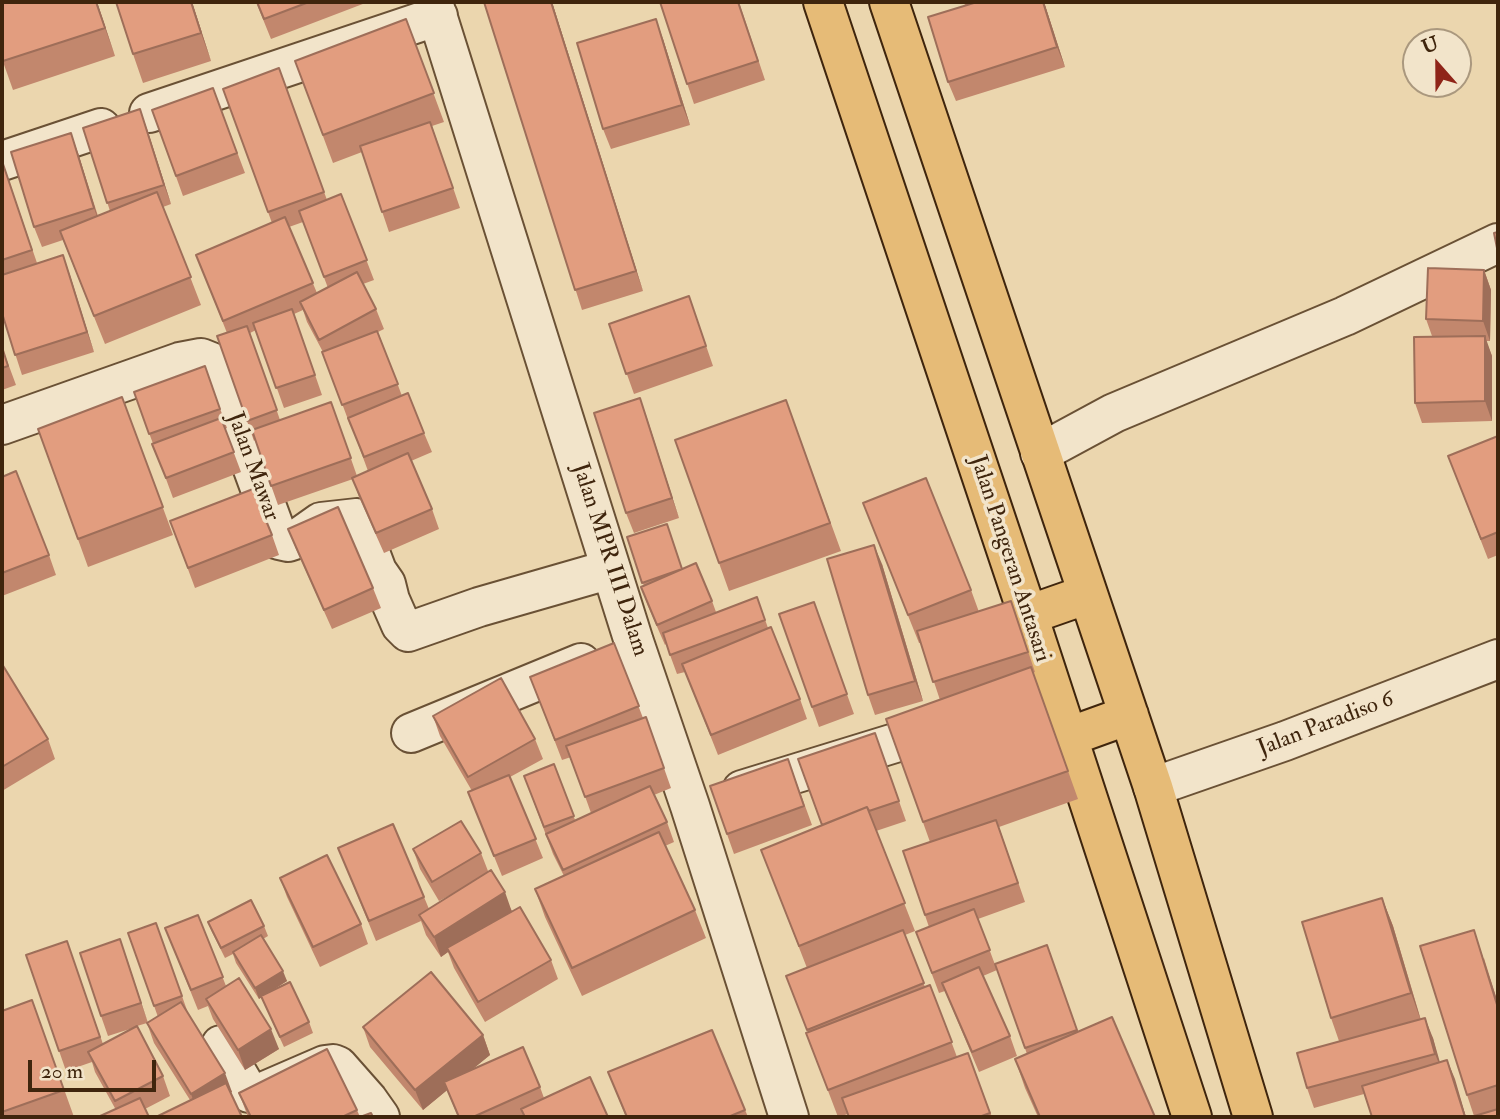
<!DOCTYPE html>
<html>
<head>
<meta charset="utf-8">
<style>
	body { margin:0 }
	#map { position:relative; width:1500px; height:1119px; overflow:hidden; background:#ebd6ae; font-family:"IM FELL Double Pica",serif }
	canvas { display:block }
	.frame { position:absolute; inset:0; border:4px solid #3f250d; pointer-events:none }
	.north { position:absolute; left:1402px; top:28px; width:70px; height:70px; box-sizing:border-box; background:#f2e4ca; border:2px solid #aa987e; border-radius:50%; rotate:339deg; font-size:19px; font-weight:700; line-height:28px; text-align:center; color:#3f250d }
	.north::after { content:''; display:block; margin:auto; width:24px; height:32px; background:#8f2418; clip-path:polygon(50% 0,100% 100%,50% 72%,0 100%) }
	.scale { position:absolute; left:28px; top:1060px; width:128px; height:32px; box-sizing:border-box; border:4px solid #3f250d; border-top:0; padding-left:9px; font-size:21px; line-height:24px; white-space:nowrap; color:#3f250d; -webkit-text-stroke:5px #f2e4ca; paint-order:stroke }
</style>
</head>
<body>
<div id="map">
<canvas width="1500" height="1119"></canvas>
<div class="frame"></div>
<div class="north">U</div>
<div class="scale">20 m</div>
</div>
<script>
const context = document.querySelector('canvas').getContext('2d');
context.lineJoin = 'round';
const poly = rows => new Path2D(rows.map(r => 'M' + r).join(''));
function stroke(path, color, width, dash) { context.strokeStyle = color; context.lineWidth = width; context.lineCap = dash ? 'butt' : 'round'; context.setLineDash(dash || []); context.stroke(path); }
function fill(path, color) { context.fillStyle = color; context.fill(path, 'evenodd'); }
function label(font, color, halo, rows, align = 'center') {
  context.font = font + ' "IM FELL Double Pica",serif'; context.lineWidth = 7; context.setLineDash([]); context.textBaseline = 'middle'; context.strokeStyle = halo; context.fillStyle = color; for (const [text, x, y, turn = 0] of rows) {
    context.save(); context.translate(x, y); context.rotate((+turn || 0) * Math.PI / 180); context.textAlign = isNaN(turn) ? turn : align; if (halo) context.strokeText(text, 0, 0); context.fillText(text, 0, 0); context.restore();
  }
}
const minor = poly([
	[433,2,634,642,690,806,789,1117],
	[149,113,438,16],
	[2,161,101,128],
	[2,425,180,362,201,358,211,362,217,371,279,540,288,542,297,539,321,522,357,518,377,571,386,584,390,600,401,625,408,632,479,607,611,569],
	[1040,453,1114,413,1345,316,1498,243],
	[411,733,581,663],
	[1153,787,1285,741,1498,659],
	[742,790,921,735,945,725],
	[221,1045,249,1093,258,1094,325,1065,333,1064,338,1066,368,1100,380,1117]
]);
const major = poly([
	[823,2,1028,615,1192,1117],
	[889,2,1153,787,1253,1117],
	[1028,615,1088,594],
	[1068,737,1129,715]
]);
stroke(minor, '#6a5135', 42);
stroke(major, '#3f250d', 42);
stroke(minor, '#f2e4ca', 38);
stroke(major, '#e6bb77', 38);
fill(poly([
	[97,2,115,56,13,90,2,59],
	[192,2,211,61,143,83,133,54],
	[256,2,368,2,271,39],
	[484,2,552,2,643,291,582,310],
	[660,2,739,2,765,80,694,104],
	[964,2,1044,2,1065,67,956,101,948,82,965,5],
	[406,19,444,122,432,126,460,208,389,232,362,152,333,163,295,61],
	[663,39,690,125,611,149,603,129],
	[279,68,327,200,341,194,374,280,363,284,376,309,384,329,378,332,402,396,424,433,432,452,411,461,432,509,439,529,384,553,359,497,353,479,278,505,255,440,254,441,247,421,227,333,196,255,272,223,223,89],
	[303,222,328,288,317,293,289,227],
	[303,310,307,322,323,352,350,425,351,425,368,471,357,476,331,402,280,420,250,333,256,330,284,408,322,395,294,314],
	[213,88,245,173,183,196,152,110],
	[83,128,147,129,171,204,163,207,201,305,105,344,63,240,42,247,34,227,78,153,98,216,110,211],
	[2,160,37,263,63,255,94,352,22,375,2,313],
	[1484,270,1491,290,1490,341,1486,341,1492,356,1492,421,1422,423,1415,403,1432,336,1426,319],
	[689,296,713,366,634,394,609,324],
	[2,347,16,385,2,390],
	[205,366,227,428,225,429,241,472,173,498,134,392],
	[122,397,173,535,88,567,38,429],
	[640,398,679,518,634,533,626,513],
	[786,400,841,551,729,591,675,440],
	[1498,436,1498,555,1488,559,1448,456],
	[2,477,49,555,56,575,2,596],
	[863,503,971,590,979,612,1011,601,1035,672,1033,673,1078,799,999,827,1025,902,978,919,997,970,983,976,1010,1036,1017,1056,979,1072,945,991,939,993,916,932,929,927,903,851,930,842,886,719,940,700,921,643,919,643],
	[170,521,272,535,279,555,195,588],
	[288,529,373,588,381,608,332,629,296,549],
	[627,537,682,569,712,601,716,612,757,597,768,628,800,699,807,719,718,755,685,672,677,674,666,644,665,645,648,606,641,587,644,586],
	[882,564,923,701,875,715,868,695],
	[814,602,854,714,819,727,779,614],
	[614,643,643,718,646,717,671,788,654,795,667,822,674,842,665,846,695,910,706,938,582,996,545,917,535,889,564,876,553,854,524,776,554,764,575,820,591,813,571,757,562,760,530,677],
	[2,664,48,739,55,759,2,791],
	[433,716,535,739,543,759,510,777,543,858,502,876,468,792,472,791,440,736],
	[875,733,906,821,876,831,915,931,905,935,925,987,930,985,957,1057,968,1053,992,1117,849,1117,848,1114,838,1117,806,1033,808,1032,786,976,807,968,761,850,822,825],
	[788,759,812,825,734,854,710,786],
	[338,848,424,897,429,909,458,891,439,901,420,869,413,849,481,853,488,871,512,911,551,960,558,979,485,1022,454,968,448,952,441,957,426,935,421,921,376,941],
	[280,878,361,924,368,944,320,967,287,897],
	[1382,898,1393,926,1421,1020,1433,1038,1439,1062,1447,1060,1466,1117,1372,1117,1364,1094,1314,1108,1307,1088,1339,1041,1331,1018],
	[198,915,226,986,279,1049,245,1070,213,1019,208,1006,198,1010,165,928],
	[208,922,264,926,268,936,263,939,287,981,271,991,309,1022,313,1033,284,1047,261,997,259,999,236,963,233,954,225,958,212,932],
	[156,923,188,1013,232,1092,190,1100,154,1043,147,1023,137,1026,163,1076,170,1096,145,1109,116,1110,95,1072,92,1062,66,1071,26,955,67,941,103,1044,133,1028,108,1036,101,1016,120,939,148,1023,158,1017,128,933],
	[1047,945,1078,1032,1155,1117,1038,1117,1025,1088,1015,1059,1027,1054,995,964],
	[1484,958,1498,1003,1498,1117,1474,1116,1467,1095],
	[32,1000,74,1117,2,1117,2,1011],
	[363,1027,483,1035,490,1055,471,1070,540,1087,544,1098,608,1117,458,1117,447,1090,423,1110,370,1047],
	[712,1030,748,1117,626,1117,608,1072],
	[239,1093,357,1110,360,1117,248,1117]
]), '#c2876d');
fill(poly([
	[96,2,97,2,115,56,105,28],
	[191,2,192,2,211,61,201,33],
	[551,2,552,2,643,291,636,271],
	[1043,2,1044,2,1065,67,1057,47],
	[656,19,663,39,690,125,682,105],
	[140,109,147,129,171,204,164,185],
	[71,133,78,153,101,228,94,208],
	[63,255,70,275,94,352,87,332],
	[1484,270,1491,290,1490,341,1483,321],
	[1485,336,1492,356,1492,421,1485,401],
	[640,398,647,418,679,518,672,498],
	[874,545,882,564,923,701,915,681],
	[505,892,512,912,447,948,448,952,441,957,434,937],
	[1382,898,1393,926,1421,1021,1411,993],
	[1474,930,1498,1003,1498,1008],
	[120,939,127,959,148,1023,141,1003],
	[283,971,287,981,259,999,255,988],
	[1425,1018,1433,1038,1443,1073,1435,1054],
	[271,1029,279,1049,245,1070,238,1050],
	[483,1035,490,1055,423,1110,415,1090],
	[1447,1060,1455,1079,1466,1117,1465,1117],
	[225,1073,232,1092,198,1114,191,1094]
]), '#9e6e59');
const building = poly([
	[2,2,96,2,105,28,3,61,2,2],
	[116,2,191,2,201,33,133,54,116,2],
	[257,2,309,2,264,19,257,2],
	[484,2,551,2,636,271,575,290,484,2],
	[660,2,738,2,758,61,687,84,660,2],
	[977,2,1043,2,1057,47,948,82,928,17,977,2],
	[406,19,434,93,323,135,295,61,406,19],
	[656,19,682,105,603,129,577,43,656,19],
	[279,68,324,192,268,212,223,89,279,68],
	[213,88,237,153,176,176,152,110,213,88],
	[140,109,164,185,107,203,83,128,140,109],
	[430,122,453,188,382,212,360,146,430,122],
	[71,133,94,208,34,227,11,152,71,133],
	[2,161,32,250,2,260,2,161],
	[157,192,191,277,94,316,60,231,157,192],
	[341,194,367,260,324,277,299,211,341,194],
	[285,217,313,283,223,321,196,255,285,217],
	[1498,232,1498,253,1494,233,1498,232],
	[63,255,87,332,15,355,2,313,2,275,63,255],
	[1428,268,1484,270,1483,321,1426,319,1428,268],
	[357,272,376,309,319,340,300,302,357,272],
	[689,296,706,346,626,374,609,324,689,296],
	[292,309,315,375,276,388,253,323,292,309],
	[247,326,277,410,247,421,217,336,247,326],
	[377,331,398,384,342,405,322,352,377,331],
	[1485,336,1485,401,1415,403,1414,337,1485,336],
	[2,347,8,366,2,368,2,347],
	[205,366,220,409,149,434,134,392,205,366],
	[408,393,424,433,364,457,348,418,408,393],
	[122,397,163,507,78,539,38,429,122,397],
	[640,398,672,498,626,513,594,413,640,398],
	[786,400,830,523,719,563,675,440,786,400],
	[331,402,351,458,271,486,252,430,331,402],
	[221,418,234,452,166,478,152,444,221,418],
	[1498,436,1498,532,1481,539,1448,456,1498,436],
	[408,453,432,509,376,533,352,478,408,453],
	[16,471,49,555,2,573,2,477,16,471],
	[926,478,971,590,908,615,863,503,926,478],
	[253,489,272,535,188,568,170,521,253,489],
	[338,507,373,588,324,610,288,529,338,507],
	[667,524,682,569,642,583,627,537,667,524],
	[874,545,915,681,868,695,827,559,874,545],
	[696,563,712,601,657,625,641,587,696,563],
	[757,597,765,620,670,655,663,633,757,597],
	[1011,601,1028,652,933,682,917,631,1011,601],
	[814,602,847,694,812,707,779,614,814,602],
	[771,627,800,699,711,735,682,664,771,627],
	[614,643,639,706,555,740,530,677,614,643],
	[2,664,48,739,2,767,2,664],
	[1031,667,1068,771,923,822,886,719,1031,667],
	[501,678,535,739,468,777,433,716,501,678],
	[646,717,664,768,585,797,566,746,646,717],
	[875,733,899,801,869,811,867,807,822,825,798,759,875,733],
	[788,759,804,806,727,834,710,786,788,759],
	[554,764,574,816,544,827,524,776,554,764],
	[509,775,536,839,494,856,468,792,509,775],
	[650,786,667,822,563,870,546,834,650,786],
	[867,807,905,903,799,946,761,850,867,807],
	[996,820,1018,883,925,915,903,851,996,820],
	[461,821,481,853,432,882,413,849,461,821],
	[393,824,424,897,369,921,338,848,393,824],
	[659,832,695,910,572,968,535,889,659,832],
	[327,855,361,924,313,947,280,878,327,855],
	[491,870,505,892,434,937,419,915,491,870],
	[1382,898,1411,993,1331,1018,1302,922,1382,898],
	[251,900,264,926,221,948,208,922,251,900],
	[520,907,551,960,478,1002,447,948,520,907],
	[974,909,990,950,932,973,916,932,974,909],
	[198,915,223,977,191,990,165,928,198,915],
	[156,923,182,996,154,1006,128,933,156,923],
	[903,930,924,983,807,1030,786,976,903,930],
	[1474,930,1498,1008,1498,1085,1467,1095,1420,946,1474,930],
	[261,935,283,971,255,988,233,952,261,935],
	[120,939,141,1003,101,1016,80,953,120,939],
	[67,941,100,1037,59,1051,26,955,67,941],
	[1047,945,1077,1030,1025,1048,995,964,1047,945],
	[979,967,1010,1036,972,1052,942,983,979,967],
	[431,972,483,1035,415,1090,363,1027,431,972],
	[239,978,271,1029,238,1050,206,999,239,978],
	[290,982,309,1022,280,1037,261,996,290,982],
	[930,985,952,1042,828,1090,806,1033,930,985],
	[32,1000,64,1090,2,1112,2,1011,32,1000],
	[181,1002,225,1073,191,1094,147,1023,181,1002],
	[1112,1017,1155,1117,1040,1117,1015,1059,1112,1017],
	[1425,1018,1435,1054,1307,1088,1297,1053,1425,1018],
	[137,1026,163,1076,115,1101,88,1052,137,1026],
	[712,1030,745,1110,728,1117,627,1117,608,1072,712,1030],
	[523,1047,540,1087,473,1117,459,1117,444,1082,523,1047],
	[327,1049,357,1110,342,1117,251,1117,239,1093,327,1049],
	[968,1053,990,1113,979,1117,849,1117,842,1098,968,1053],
	[1447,1060,1465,1117,1372,1117,1362,1086,1447,1060],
	[590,1077,608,1117,525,1117,521,1109,590,1077],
	[226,1083,242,1117,158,1117,158,1116,226,1083],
	[140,1098,149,1117,98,1117,140,1098],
	[1498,1109,1498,1117,1471,1117,1498,1109],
	[371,1113,373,1117,360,1117,371,1113]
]);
fill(building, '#e29d7f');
stroke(building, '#9e6e59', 2);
label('23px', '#3f250d', '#f2e4ca', [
	["Jalan Mawar",252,467,70],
	["Jalan Pangeran Antasari",1009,559,72],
	["Jalan MPR III Dalam",609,560,72],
	["Jalan Paradiso 6",1326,725,-21]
]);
</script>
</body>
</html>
